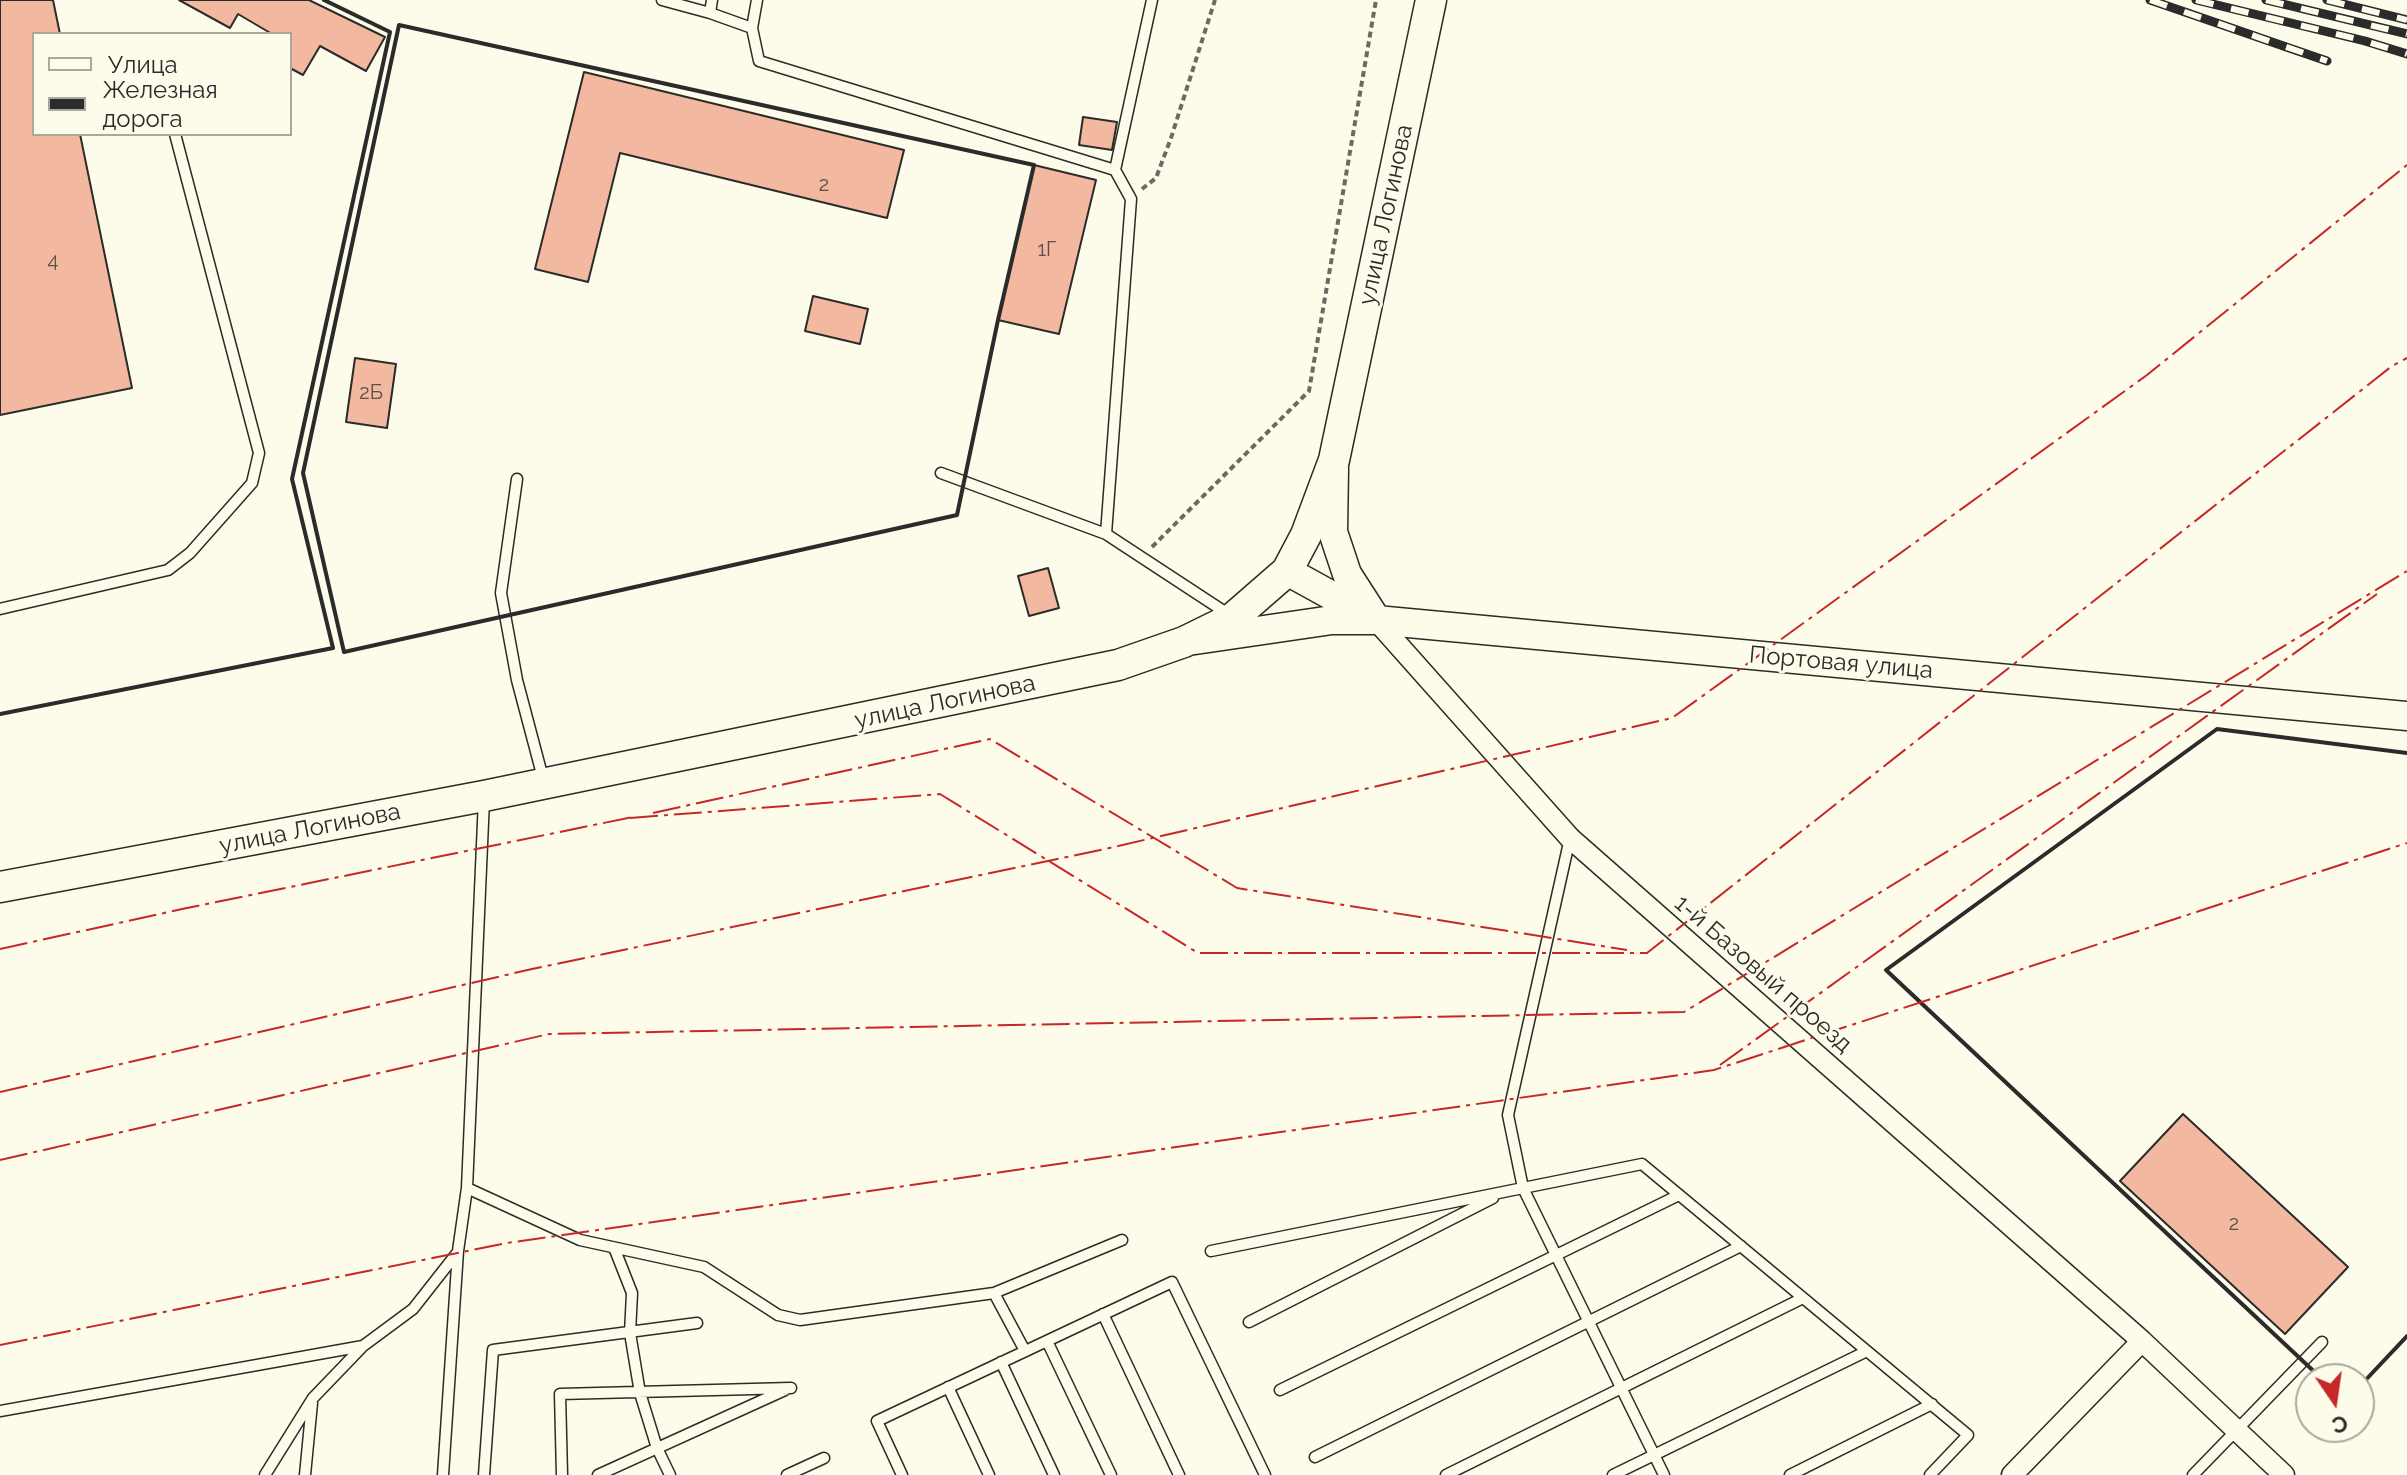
<!DOCTYPE html>
<html>
<head>
<meta charset="utf-8">
<style>
	body { margin:0 }
	#map { position:relative; width:2407px; height:1475px; overflow:hidden; background:#fdfbea; font-family:Raleway,sans-serif }
	canvas { display:block }
	.legend { position:absolute; left:32px; top:32px; width:260px; height:104px; box-sizing:border-box; background:#fdfbea; border:2px solid #a9a89e; margin:0; padding:10px 14px; list-style:none; font-size:24px; color:#2b2b2b }
	.legend li { display:flex; align-items:center; gap:16px; height:40px }
	.legend b { width:40px; border:2px solid #a9a89e }
	.north { position:absolute; left:2295px; top:1363px; width:80px; height:80px; box-sizing:border-box; background:#fdfbea; border:2px solid #a9a89e; border-radius:50%; rotate:167deg; font-size:22px; font-weight:700; line-height:32px; text-align:center; color:#2b2b2b }
	.north::after { content:''; display:block; margin:auto; width:28px; height:36px; background:#c62828; clip-path:polygon(50% 0,100% 100%,50% 72%,0 100%) }
</style>
</head>
<body>
<div id="map">
<canvas width="2407" height="1475"></canvas>
<ul class="legend">
<li><b style="height:10px;background:#fdfbea"></b>Улица</li>
<li><b style="height:10px;background:#2b2b2b"></b>Железная дорога</li>
</ul>
<div class="north">С</div>
</div>
<script>
const context = document.querySelector('canvas').getContext('2d');
context.lineJoin = 'round';
function fill(path, color) { context.fillStyle = color; context.fill(path, 'evenodd'); }
const poly = rows => new Path2D(rows.map(r => 'M' + r).join(''));
function stroke(path, color, width, dash) { context.strokeStyle = color; context.lineWidth = width; context.lineCap = dash ? 'butt' : 'round'; context.setLineDash(dash || []); context.stroke(path); }
function label(font, color, halo, rows, align = 'center') {
  context.font = font + ' Raleway,sans-serif'; context.lineWidth = 6; context.setLineDash([]); context.textBaseline = 'middle'; context.strokeStyle = halo; context.fillStyle = color; for (const [text, x, y, turn = 0] of rows) {
    context.save(); context.translate(x, y); context.rotate((+turn || 0) * Math.PI / 180); context.textAlign = isNaN(turn) ? turn : align; if (halo) context.strokeText(text, 0, 0); context.fillText(text, 0, 0); context.restore();
  }
}
const building = poly([
	[0,0,53,0,60,34,34,34,34,134,80,134,132,388,0,415,0,0],
	[179,0,309,0,385,37,366,71,320,46,303,75,290,68,290,34,272,34,238,14,230,28,179,0],
	[584,72,904,150,887,218,620,153,588,282,535,269,584,72],
	[1083,117,1117,122,1112,150,1079,145,1083,117],
	[1034,165,1096,180,1059,334,998,320,1034,165],
	[813,296,868,309,860,344,805,331,813,296],
	[355,358,396,364,387,428,346,422,355,358],
	[1048,568,1059,608,1029,616,1018,576,1048,568],
	[2183,1114,2348,1267,2285,1334,2120,1181,2183,1114]
]);
fill(building, '#f2b8a0');
stroke(building, '#2b2b2b', 2);
const lane = poly([
	[662,0,710,13],
	[712,0,710,13,752,28,757,0],
	[752,28,759,61,1115,170],
	[941,473,1106,534,1131,199,1115,170,1152,0],
	[517,479,501,593,517,680,544,782],
	[1106,534,1228,614],
	[0,609,168,570,190,553,252,483,259,453,175,134],
	[1570,838,1508,1115,1523,1188,1664,1475],
	[467,1188,580,1240,704,1267,778,1315,800,1320,994,1293,1122,1240],
	[615,1250,632,1293,630,1333,640,1393,657,1448,670,1475],
	[1211,1251,1642,1164,1968,1435,1930,1475],
	[994,1293,1025,1351],
	[1103,1314,1179,1475],
	[1249,1322,1493,1198],
	[1047,1341,1111,1475],
	[1001,1362,1054,1475],
	[948,1387,989,1475],
	[1280,1390,1679,1195],
	[0,1411,363,1346],
	[1315,1457,1741,1246],
	[265,1475,313,1398,363,1346,413,1309,457,1253],
	[305,1475,312,1403],
	[443,1475,458,1251,467,1188,484,799],
	[484,1475,493,1350,697,1323],
	[562,1475,560,1394,791,1388],
	[598,1475,785,1390],
	[787,1475,824,1458],
	[902,1475,877,1421,1172,1282,1265,1475],
	[1446,1475,1803,1298],
	[1613,1475,1867,1351],
	[1790,1475,1932,1404],
	[2193,1475,2322,1342]
]);
const street = poly([
	[1376,620,1570,838,2142,1341,2284,1475],
	[2012,1475,2142,1341]
]);
const secondary = poly([
	[1334,468,1333,532,1347,574,1374,616],
	[1287,571,1376,620,2407,716],
	[1195,640,1332,620,1371,620]
]);
const primary = poly([
	[0,887,484,796,1118,665,1184,642,1233,618,1287,571,1306,535,1334,460,1431,0]
]);
stroke(lane, '#2b2b2b', 13);
stroke(street, '#2b2b2b', 23);
stroke(secondary, '#2b2b2b', 31);
stroke(primary, '#2b2b2b', 33);
stroke(poly([
	[1142,189,1156,178,1171,138,1215,0],
	[1152,547,1309,391,1376,0]
]), '#6a6964', 4, [6, 4]);
stroke(lane, '#fdfbea', 10);
stroke(street, '#fdfbea', 20);
stroke(secondary, '#fdfbea', 28);
stroke(primary, '#fdfbea', 30);
const rail = poly([
	[2150,0,2327,61],
	[2196,0,2365,41,2407,54],
	[2266,0,2407,34],
	[2327,0,2407,20]
]);
stroke(rail, '#2b2b2b', 9);
stroke(rail, '#fdfbea', 6, [18]);
stroke(poly([
	[399,25,1034,165,998,320,957,515,344,652,303,473,399,25],
	[0,714,333,648,292,479,390,32,324,0],
	[2322,1379,1886,970,2217,729,2407,753],
	[2359,1387,2407,1336]
]), '#2b2b2b', 4);
stroke(poly([
	[653,813,990,739,1237,888,1627,950],
	[630,818,940,794,1198,953,1647,953,2392,366,2407,358],
	[0,949,187,908,633,817],
	[1720,1065,2377,594],
	[0,1092,532,969,1105,849,1672,718,2147,375,2407,165],
	[0,1160,549,1034,1684,1012,2407,571],
	[0,1345,507,1243,1714,1070,2407,843]
]), '#c62828', 2, [28, 6, 4, 6]);
label('20px', '#5d4e48', null, [
	["2",824,185],
	["1Г",1047,250],
	["4",53,261],
	["2Б",371,393],
	["2",2234,1224]
]);
label('24px', '#2b2b2b', '#fdfbea', [
	["улица Логинова",1386,215,-78],
	["Портовая улица",1841,663,5],
	["улица Логинова",945,702,-12],
	["улица Логинова",310,829,-11],
	["1-й Базовый проезд",1763,974,41]
]);
</script>
</body>
</html>
